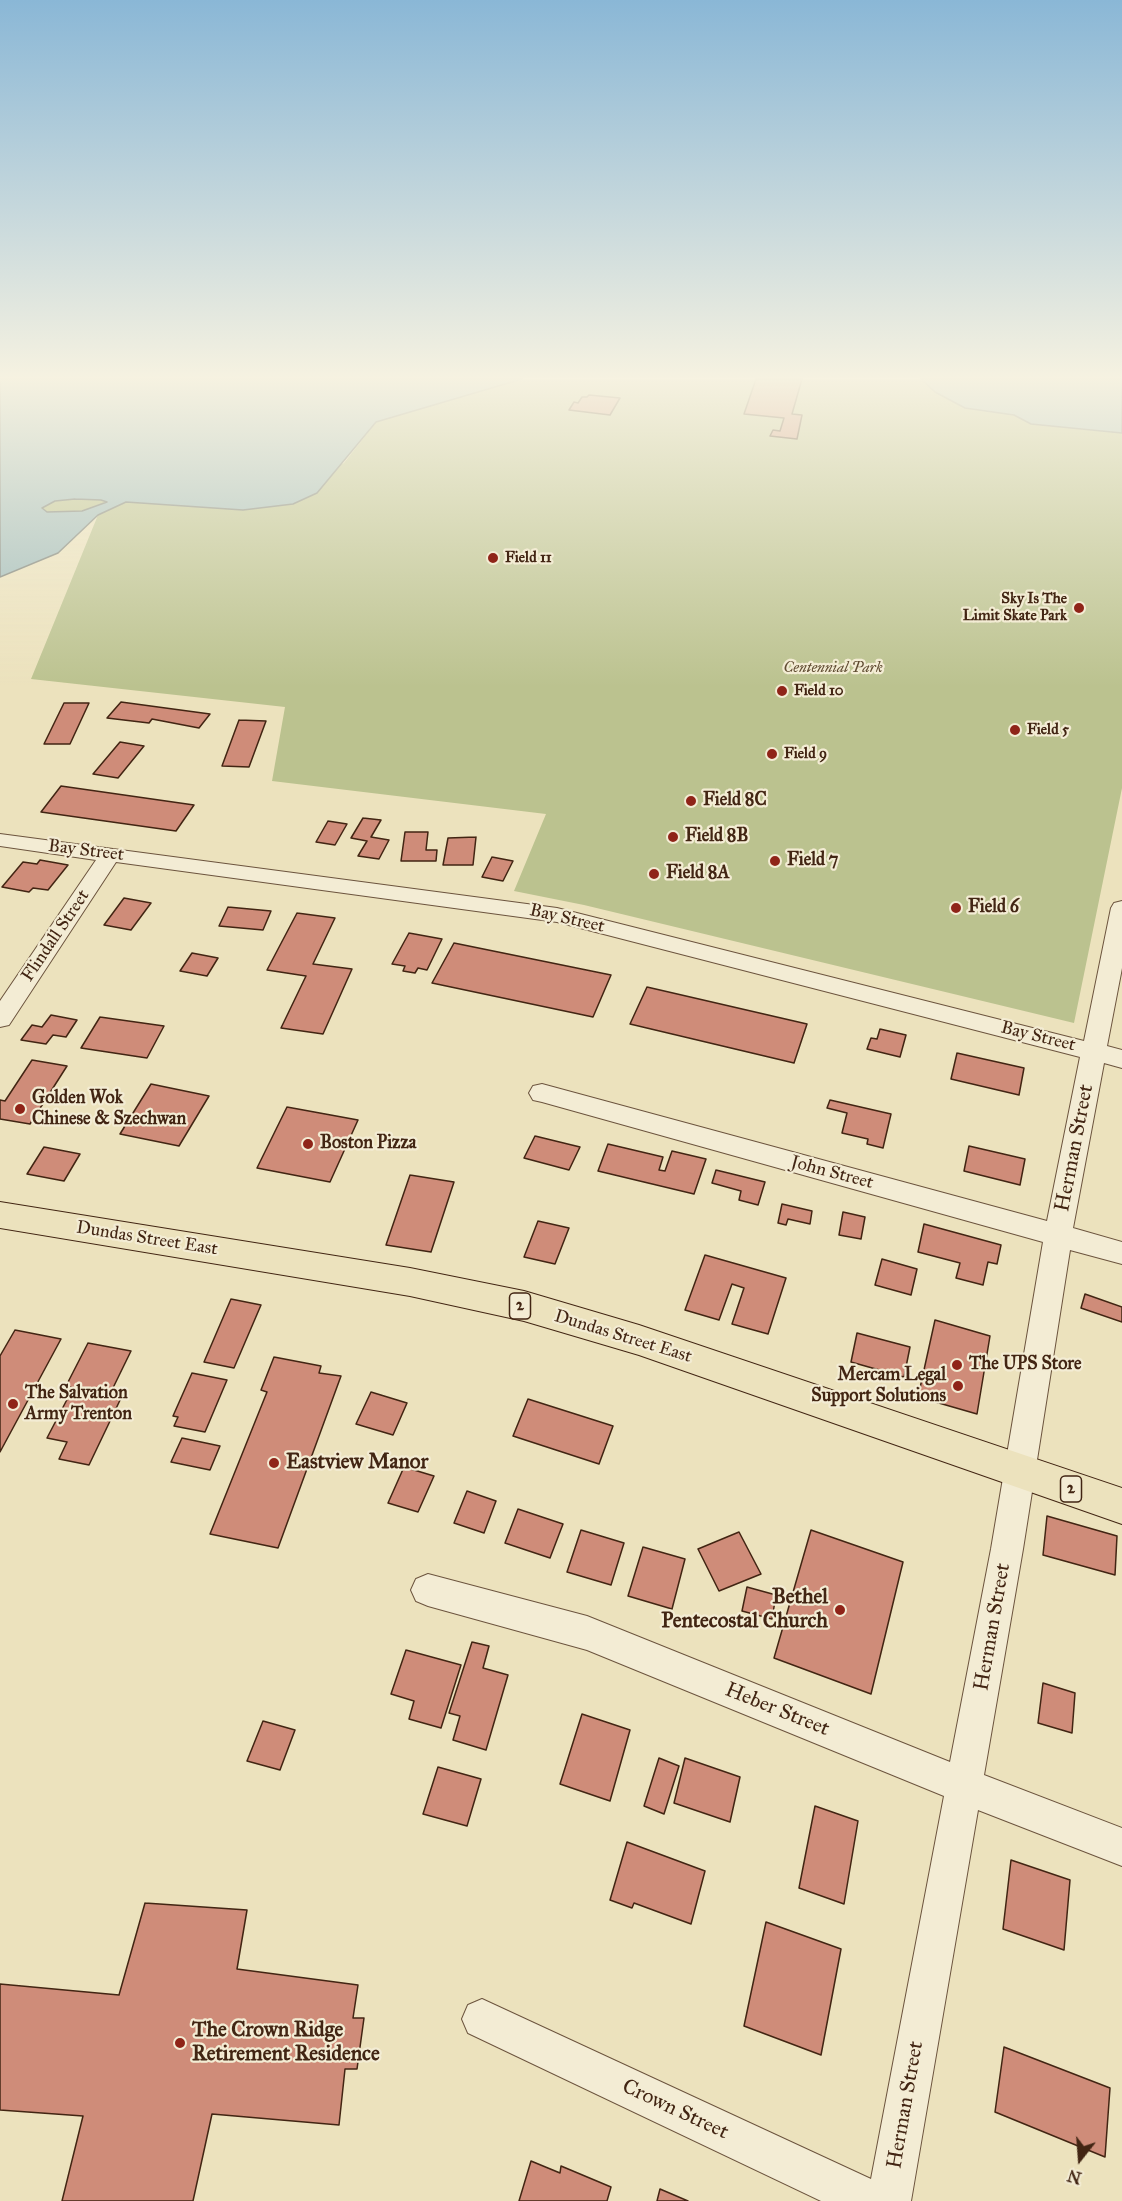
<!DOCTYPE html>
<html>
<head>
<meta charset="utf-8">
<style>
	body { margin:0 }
	#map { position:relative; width:1122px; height:2201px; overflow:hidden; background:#ece2bd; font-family:"IM FELL Great Primer",serif }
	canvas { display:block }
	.north { position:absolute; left:1050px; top:2129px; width:60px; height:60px; -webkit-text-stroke:4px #f3ecd4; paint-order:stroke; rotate:197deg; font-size:16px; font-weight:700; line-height:24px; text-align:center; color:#422513 }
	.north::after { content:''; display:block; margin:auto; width:21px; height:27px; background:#422513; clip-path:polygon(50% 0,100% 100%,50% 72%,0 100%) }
</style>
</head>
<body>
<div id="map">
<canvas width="1122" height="2201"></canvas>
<div class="north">N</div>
</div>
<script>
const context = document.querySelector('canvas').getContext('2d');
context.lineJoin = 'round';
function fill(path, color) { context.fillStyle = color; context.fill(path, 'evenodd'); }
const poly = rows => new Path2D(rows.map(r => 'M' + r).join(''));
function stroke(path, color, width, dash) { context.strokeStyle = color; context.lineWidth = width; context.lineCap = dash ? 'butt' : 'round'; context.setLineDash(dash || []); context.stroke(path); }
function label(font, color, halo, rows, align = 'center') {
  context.font = font + ' "IM FELL Great Primer",serif'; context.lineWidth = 4.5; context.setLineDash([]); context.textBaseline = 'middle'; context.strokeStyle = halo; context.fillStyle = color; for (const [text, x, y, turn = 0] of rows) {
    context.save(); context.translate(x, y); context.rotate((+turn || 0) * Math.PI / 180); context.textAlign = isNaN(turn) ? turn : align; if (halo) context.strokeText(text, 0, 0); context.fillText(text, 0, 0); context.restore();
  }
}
fill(poly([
	[522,379,921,379,935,392,965,408,1014,415,1031,424,1122,433,1122,788,1074,1023,584,905,514,891,546,814,272,781,285,707,31,679,98,515,102,512,126,502,243,510,265,506,344,463,376,422],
	[75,499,101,500,108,502,82,511,47,512,42,508,55,501]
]), '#bbc28f');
const water = poly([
	[0,379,522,379,376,422,317,493,293,504,243,510,126,502,98,515,58,553,0,577,0,379],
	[75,499,101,500,107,502,82,511,47,512,42,508,55,501,75,499],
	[921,379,1122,379,1122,433,1031,424,1014,415,965,408,935,392,921,379]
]);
fill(water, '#9ebbbc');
stroke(water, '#797f78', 1.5);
const building = poly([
	[756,379,802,379,792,414,802,415,797,439,770,436,773,430,780,431,784,418,744,414,756,379],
	[589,395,620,398,610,415,569,410,574,402,578,403,582,397,587,397,589,395],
	[121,702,210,714,199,728,152,719,149,723,107,718,121,702],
	[64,703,89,703,70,744,44,744,64,703],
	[239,720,266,721,249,767,222,766,239,720],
	[120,742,144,746,118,778,93,774,120,742],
	[61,786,194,805,176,831,41,812,61,786],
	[363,818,381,820,371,837,389,840,379,859,358,856,367,841,351,838,363,818],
	[328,821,347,824,335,845,316,842,328,821],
	[405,832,428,832,426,850,437,850,436,861,401,861,405,832],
	[476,837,473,865,443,865,448,838,476,837],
	[492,857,513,861,503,881,482,877,492,857],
	[40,860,68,865,48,890,33,888,29,892,2,887,23,862,37,864,40,860],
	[124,898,151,903,131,930,104,925,124,898],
	[228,907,271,911,263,930,219,926,228,907],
	[297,913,335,918,313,964,352,969,323,1034,281,1028,306,976,267,970,297,913],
	[409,933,442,939,427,970,418,968,415,973,403,971,405,966,392,964,409,933],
	[454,943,611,975,593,1017,432,983,454,943],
	[192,953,218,958,207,976,180,971,192,953],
	[647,987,807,1024,794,1063,630,1024,647,987],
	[51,1015,77,1020,66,1037,53,1035,46,1044,21,1040,32,1025,42,1027,51,1015],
	[100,1017,164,1026,147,1058,81,1048,100,1017],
	[880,1029,906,1035,900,1057,867,1049,871,1038,877,1039,880,1029],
	[957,1053,1024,1068,1019,1095,951,1079,957,1053],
	[32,1060,67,1066,30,1124,0,1119,0,1100,5,1101,32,1060],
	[151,1084,209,1096,179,1146,120,1134,151,1084],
	[830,1100,891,1114,883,1148,867,1144,868,1139,842,1133,847,1113,827,1108,830,1100],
	[287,1107,358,1120,330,1182,257,1168,287,1107],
	[535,1136,580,1147,569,1170,524,1158,535,1136],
	[608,1144,663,1157,659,1170,665,1171,672,1151,706,1159,694,1194,598,1171,608,1144],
	[969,1146,1025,1159,1020,1185,964,1171,969,1146],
	[44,1147,80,1154,64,1181,27,1174,44,1147],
	[716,1170,765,1182,758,1205,739,1200,741,1191,712,1183,716,1170],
	[410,1175,454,1182,431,1252,386,1245,410,1175],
	[782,1204,812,1211,810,1224,788,1219,786,1225,778,1223,782,1204],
	[843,1212,865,1217,861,1239,839,1235,843,1212],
	[538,1221,569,1228,555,1264,524,1257,538,1221],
	[924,1224,1001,1245,997,1264,988,1262,983,1285,956,1278,960,1263,918,1252,924,1224],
	[705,1255,786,1278,768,1334,732,1324,744,1288,732,1284,719,1320,685,1310,705,1255],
	[882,1259,917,1269,911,1295,875,1285,882,1259],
	[1085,1294,1122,1307,1122,1322,1081,1308,1085,1294],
	[231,1299,261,1305,234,1368,204,1362,231,1299],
	[935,1320,990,1336,977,1414,918,1397,935,1320],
	[15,1330,61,1339,0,1452,0,1356,15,1330],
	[857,1333,910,1347,904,1377,851,1362,857,1333],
	[88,1343,131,1351,110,1394,122,1396,89,1465,59,1459,67,1442,47,1438,73,1388,66,1386,88,1343],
	[274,1357,321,1366,319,1373,341,1376,278,1548,210,1534,267,1392,261,1390,274,1357],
	[192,1373,227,1380,205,1432,174,1426,178,1417,173,1416,192,1373],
	[371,1392,407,1403,393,1435,356,1424,371,1392],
	[528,1399,613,1426,599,1464,513,1436,528,1399],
	[182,1438,220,1446,210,1470,171,1462,182,1438],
	[404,1467,434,1476,418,1512,388,1503,404,1467],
	[467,1491,496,1501,484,1533,454,1523,467,1491],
	[518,1509,563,1524,550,1558,505,1543,518,1509],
	[1047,1516,1117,1536,1115,1575,1043,1555,1047,1516],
	[581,1530,624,1543,611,1585,567,1572,581,1530],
	[811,1530,903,1562,871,1694,774,1658,811,1530],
	[739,1532,761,1574,719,1591,698,1549,739,1532],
	[643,1547,685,1559,672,1609,628,1596,643,1547],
	[747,1587,776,1595,772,1619,742,1611,747,1587],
	[472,1642,489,1646,483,1668,508,1675,486,1750,453,1740,460,1716,449,1713,472,1642],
	[406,1650,461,1665,441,1728,409,1719,414,1701,391,1694,406,1650],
	[1043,1683,1075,1693,1072,1733,1038,1723,1043,1683],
	[582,1714,630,1730,610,1801,560,1784,582,1714],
	[263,1721,295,1730,280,1770,247,1761,263,1721],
	[659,1758,679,1766,664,1814,644,1806,659,1758],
	[685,1758,740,1777,730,1822,674,1803,685,1758],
	[438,1767,481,1779,467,1826,423,1814,438,1767],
	[815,1806,858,1821,844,1904,799,1888,815,1806],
	[627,1842,705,1871,691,1924,634,1903,632,1908,610,1900,627,1842],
	[1011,1860,1070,1880,1064,1950,1003,1929,1011,1860],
	[145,1903,247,1910,237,1969,358,1985,353,2018,364,2018,357,2069,345,2069,339,2125,212,2114,193,2201,62,2201,83,2116,0,2110,0,1984,119,1995,145,1903],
	[766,1922,841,1949,821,2055,744,2026,766,1922],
	[1004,2047,1110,2088,1105,2157,995,2112,1004,2047],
	[531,2161,560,2173,561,2166,611,2187,607,2201,519,2201,531,2161],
	[660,2189,688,2201,657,2201,660,2189]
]);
fill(building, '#cf8c79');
stroke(building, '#422513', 1.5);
const minor = poly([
	[0,834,557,908,1084,1041,1111,908,1114,903,1122,901,1122,968,1107,1046,1122,1050,1122,1068,1104,1063,1073,1228,1122,1242,1122,1264,1070,1250,1023,1549,984,1775,1122,1828,1122,1866,978,1810,911,2201,821,2201,468,2033,462,2019,468,2005,482,1999,871,2179,944,1796,587,1650,428,1606,416,1601,411,1590,416,1579,428,1574,587,1616,950,1762,991,1549,1043,1242,542,1102,533,1100,529,1093,533,1086,542,1084,1047,1221,1080,1057,557,922,116,862,9,1025,0,1027,0,1001,96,860,0,846,0,834]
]);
const major = poly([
	[0,1202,410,1268,524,1291,639,1325,1122,1488,1122,1524,639,1355,524,1321,410,1296,0,1228,0,1202]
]);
stroke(minor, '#6c543e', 2);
stroke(major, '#422513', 2);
fill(minor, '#f3ecd4');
fill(major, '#ece2bd');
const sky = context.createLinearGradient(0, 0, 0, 687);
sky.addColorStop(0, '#8ab7d6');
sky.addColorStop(0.55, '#f6f2e1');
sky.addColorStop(1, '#f6f2e100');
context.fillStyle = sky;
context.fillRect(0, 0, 1122, 687);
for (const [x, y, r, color] of [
	[493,558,6,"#8f2418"],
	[1079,608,6,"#8f2418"],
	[782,691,6,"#8f2418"],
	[1015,730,6,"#8f2418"],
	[772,754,6,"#8f2418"],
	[691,801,6,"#8f2418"],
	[673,837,6,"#8f2418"],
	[775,861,6,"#8f2418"],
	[654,874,6,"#8f2418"],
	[956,908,6,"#8f2418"],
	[20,1109,6,"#8f2418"],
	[308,1144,6,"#8f2418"],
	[957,1365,6,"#8f2418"],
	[958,1386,6,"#8f2418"],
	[13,1404,6,"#8f2418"],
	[274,1463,6,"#8f2418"],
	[840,1610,6,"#8f2418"],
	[180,2043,6,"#8f2418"]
]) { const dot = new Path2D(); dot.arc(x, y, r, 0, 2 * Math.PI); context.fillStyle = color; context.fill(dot); stroke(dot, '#f3ecd4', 2); }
label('bold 15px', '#422513', '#f3ecd4', [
	["Field 11",505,558],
	["Sky Is The",1067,599,"right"],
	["Limit Skate Park",1067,616,"right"],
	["Field 10",794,691],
	["Field 5",1027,730],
	["Field 9",784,754]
], 'left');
label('italic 15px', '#604c32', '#f3ecd4', [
	["Centennial Park",833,668]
]);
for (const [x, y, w] of [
	[520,1306,21],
	[1071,1489,21]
]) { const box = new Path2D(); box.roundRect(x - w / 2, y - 13, w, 26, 4.5); context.fillStyle = '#f3ecd4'; context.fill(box); stroke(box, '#422513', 1.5); }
label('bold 16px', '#422513', null, [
	["2",520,1306],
	["2",1071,1489]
]);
label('bold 18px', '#422513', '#f3ecd4', [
	["Field 8C",703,801],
	["Field 8B",685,837],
	["Field 7",787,861],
	["Field 8A",666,874],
	["Field 6",968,908],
	["Golden Wok",32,1099],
	["Chinese & Szechwan",32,1120],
	["Boston Pizza",320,1144],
	["The UPS Store",969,1365],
	["Mercam Legal",946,1376,"right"],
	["Support Solutions",946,1397,"right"],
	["The Salvation",25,1394],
	["Army Trenton",25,1415]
], 'left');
label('18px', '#422513', '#f3ecd4', [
	["Bay Street",86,851,7],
	["Bay Street",567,919,13],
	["Flindall Street",56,936,-56],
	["Bay Street",1038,1037,14],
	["John Street",832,1173,15],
	["Dundas Street East",147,1239,9],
	["Dundas Street East",623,1337,17]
]);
label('21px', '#422513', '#f3ecd4', [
	["Herman Street",1075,1148,-79],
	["Herman Street",993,1627,-80],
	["Heber Street",777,1710,22],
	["Herman Street",906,2105,-80],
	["Crown Street",675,2110,25]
]);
label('bold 21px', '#422513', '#f3ecd4', [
	["Eastview Manor",286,1463],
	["Bethel",828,1598,"right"],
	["Pentecostal Church",828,1622,"right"],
	["The Crown Ridge",192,2031],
	["Retirement Residence",192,2055]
], 'left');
</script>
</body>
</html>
